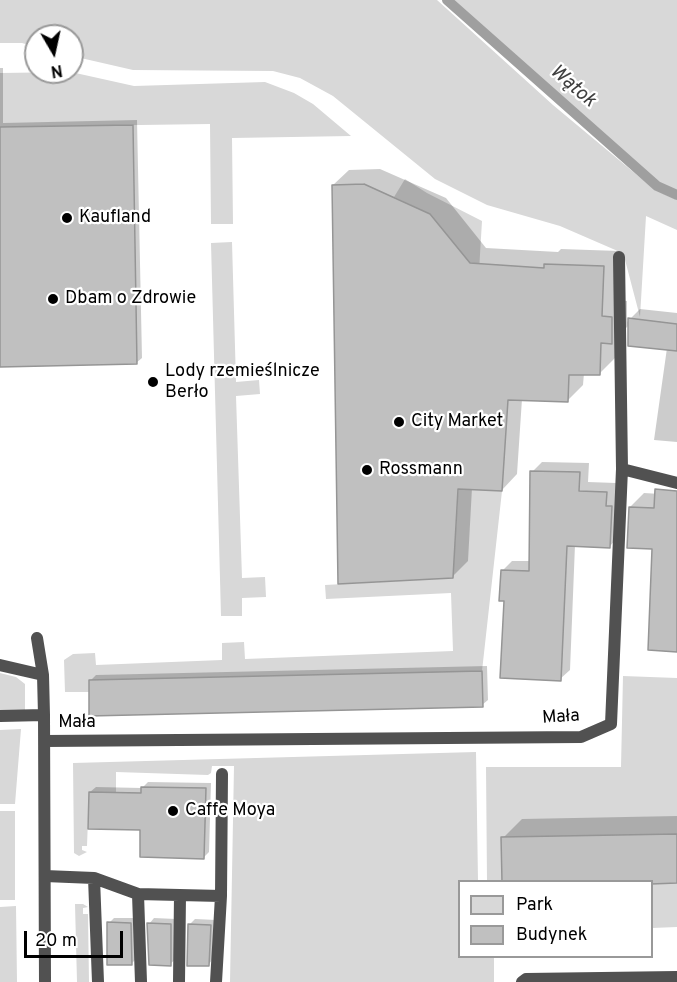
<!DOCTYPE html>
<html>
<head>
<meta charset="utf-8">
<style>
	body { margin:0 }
	#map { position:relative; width:677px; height:982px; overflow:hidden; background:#fff; font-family:Overpass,sans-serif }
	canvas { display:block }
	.legend { position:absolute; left:458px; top:880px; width:195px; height:78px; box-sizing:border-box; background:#fff; border:2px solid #999; margin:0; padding:8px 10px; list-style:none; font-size:18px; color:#000 }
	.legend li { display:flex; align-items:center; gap:12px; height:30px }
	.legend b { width:30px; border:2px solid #999 }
	.north { position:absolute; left:24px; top:24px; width:60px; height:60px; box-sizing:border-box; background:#fff; border:2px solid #999; border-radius:50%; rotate:171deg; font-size:16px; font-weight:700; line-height:24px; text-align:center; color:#000 }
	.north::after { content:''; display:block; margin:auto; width:21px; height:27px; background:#000; clip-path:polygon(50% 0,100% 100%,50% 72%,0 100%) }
	.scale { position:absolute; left:24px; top:931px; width:99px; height:27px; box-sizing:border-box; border:3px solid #000; border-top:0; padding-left:8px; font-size:18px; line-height:21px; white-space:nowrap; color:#000; -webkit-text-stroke:4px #fff; paint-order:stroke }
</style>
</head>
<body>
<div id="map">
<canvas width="677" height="982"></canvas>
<ul class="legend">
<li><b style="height:16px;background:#d8d8d8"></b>Park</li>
<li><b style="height:16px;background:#c0c0c0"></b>Budynek</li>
</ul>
<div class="north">N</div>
<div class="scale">20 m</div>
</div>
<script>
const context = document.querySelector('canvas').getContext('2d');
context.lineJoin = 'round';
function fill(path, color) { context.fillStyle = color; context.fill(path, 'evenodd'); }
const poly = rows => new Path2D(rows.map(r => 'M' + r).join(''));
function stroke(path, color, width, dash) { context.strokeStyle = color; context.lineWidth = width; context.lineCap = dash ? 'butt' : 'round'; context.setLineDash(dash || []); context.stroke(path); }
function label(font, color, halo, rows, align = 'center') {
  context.font = font + ' Overpass,sans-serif'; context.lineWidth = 4.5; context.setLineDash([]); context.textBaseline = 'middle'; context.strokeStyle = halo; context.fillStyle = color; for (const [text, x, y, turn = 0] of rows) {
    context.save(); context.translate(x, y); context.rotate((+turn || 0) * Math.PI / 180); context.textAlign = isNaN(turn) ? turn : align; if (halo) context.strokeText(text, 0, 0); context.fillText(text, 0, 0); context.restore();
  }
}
fill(poly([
	[0,0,437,0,553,105,655,190,677,200,677,230,646,216,640,317,624,256,620,252,560,226,487,205,435,179,333,96,300,78,273,71,133,70,72,56,72,36,36,36,36,47,22,43,0,43],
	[451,0,677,0,677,191,658,182],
	[71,72,134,86,265,82,294,93,313,104,351,136,232,138,233,224,211,224,210,124,0,127,0,73],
	[405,179,427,193,482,221,466,489,502,491,482,671,89,680,89,692,65,692,64,660,73,654,95,653,96,665,222,660,222,643,244,642,245,659,453,651,451,593,326,599,325,585,453,578,472,267,430,214,394,197],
	[232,242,236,382,259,380,260,394,236,396,242,578,265,577,266,597,242,598,242,616,221,616,211,243],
	[0,673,16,677,25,684,25,711,0,712],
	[623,676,677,678,677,834,502,837,502,881,487,881,486,767,621,767],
	[21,729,15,804,0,804,0,730],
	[476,752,478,881,460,882,460,956,494,957,494,982,230,982,234,766,212,766,211,773,208,775,116,772,116,792,89,792,87,846,82,846,82,850,87,852,79,856,74,853,73,763],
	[0,811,15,811,15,900,0,900],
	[677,883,677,927,652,928,652,884],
	[75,904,83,904,88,907,83,908,83,914,88,914,89,982,77,982],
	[16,906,17,982,0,982,0,907]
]), '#d8d8d8');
fill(poly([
	[0,68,3,68,3,123,137,120,142,358,136,363,0,366],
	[380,169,446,198,486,248,558,252,561,249,619,251,617,300,627,301,627,322,640,309,677,313,677,442,654,440,667,348,630,324,616,338,615,358,599,374,584,373,583,385,568,400,522,399,517,474,502,490,472,488,468,561,452,577,333,185,349,170],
	[542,462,589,463,588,482,616,483,619,536,610,546,575,545,570,670,560,679,505,600,502,571,512,561,530,561,532,472],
	[644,493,677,495,677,651,654,548,630,507],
	[487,666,488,700,482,705,91,680,96,675],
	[148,782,211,783,209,852,204,857,142,829,90,792,96,787,142,788],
	[677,816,677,882,652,882,503,838,522,819],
	[114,918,135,918,137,958,132,963,109,923],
	[154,918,176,919,176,959,170,964,149,924],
	[195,919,216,920,213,959,208,965,189,925]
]), '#0003');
stroke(poly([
	[447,0,657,186,677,195]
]), '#9f9f9f', 10);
const building = poly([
	[133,125,137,364,0,367,0,127,133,125],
	[364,184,430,214,470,263,544,268,544,264,604,266,602,316,612,317,612,344,601,343,600,375,569,375,568,402,508,400,502,491,458,489,453,578,338,584,332,185,364,184],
	[628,318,677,324,677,351,628,346,628,318],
	[530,471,580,472,579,491,607,492,606,506,612,506,610,548,567,546,561,681,500,678,504,601,499,601,501,570,529,571,530,471],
	[655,489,677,491,677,652,648,650,652,549,627,548,629,507,654,508,655,489],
	[482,671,483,707,89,716,89,680,482,671],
	[141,787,206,788,204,859,140,857,140,830,88,829,89,792,141,793,141,787],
	[677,834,677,883,651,884,651,882,502,882,501,837,677,834],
	[107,922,131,923,132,965,107,965,107,922],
	[147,923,171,924,171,966,149,965,147,923],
	[188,924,211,925,209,966,187,966,188,924]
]);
fill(building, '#c0c0c0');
stroke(building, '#959595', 1.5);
stroke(poly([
	[622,469,677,483],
	[37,638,43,675,44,715,45,982],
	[0,665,43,675],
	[0,716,44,715],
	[45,741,581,737,611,724,622,469,619,257],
	[45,876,94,878,138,894,221,896,216,982],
	[94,878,98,982],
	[138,894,141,982],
	[221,896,222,774],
	[179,982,180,895],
	[522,982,526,979,677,977]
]), '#515151', 12);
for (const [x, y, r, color] of [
	[67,218,6,"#000"],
	[53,299,6,"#000"],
	[153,382,6,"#000"],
	[399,422,6,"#000"],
	[367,470,6,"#000"],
	[173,811,6,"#000"]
]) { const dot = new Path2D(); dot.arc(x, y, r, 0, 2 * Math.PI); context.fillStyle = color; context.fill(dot); stroke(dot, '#fff', 2); }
label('18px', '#000', '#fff', [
	["Kaufland",79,218],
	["Dbam o Zdrowie",65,299],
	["Lody rzemieślnicze",165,372],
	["Berło",165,393],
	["City Market",411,422],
	["Rossmann",379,470],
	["Caffe Moya",185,811]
], 'left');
label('18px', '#000', '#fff', [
	["Mała",561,718,-4],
	["Mała",77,723]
]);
label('italic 20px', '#404040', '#fff', [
	["Wątok",572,87,41]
]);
</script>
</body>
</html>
